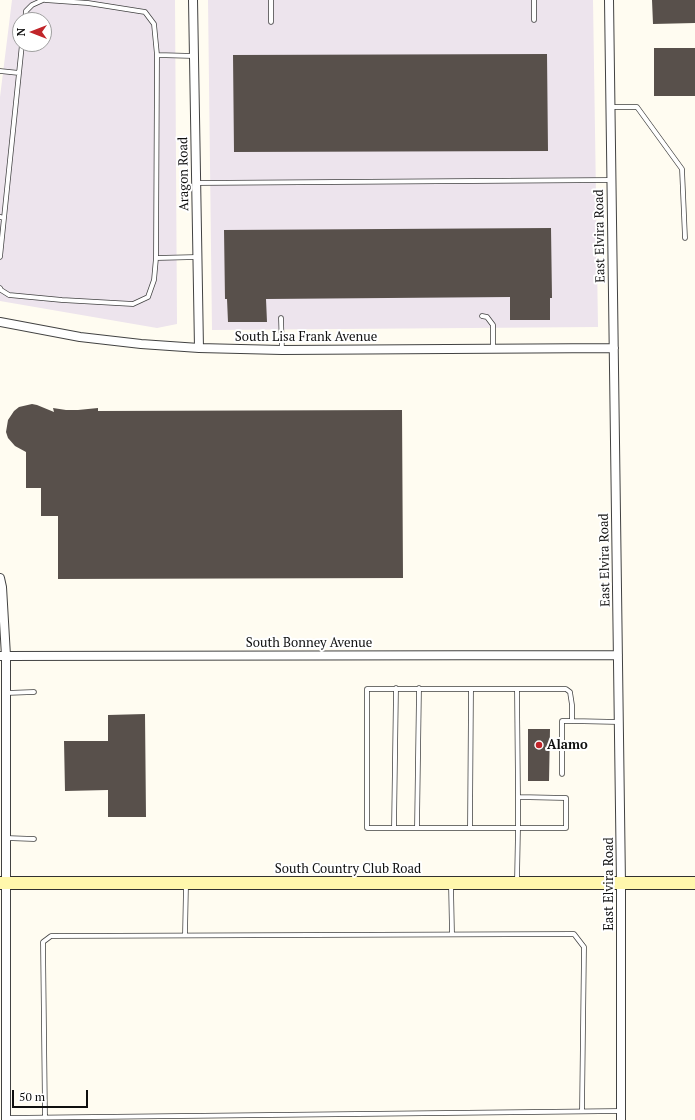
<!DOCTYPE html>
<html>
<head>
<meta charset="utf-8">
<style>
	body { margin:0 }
	#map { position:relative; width:695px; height:1120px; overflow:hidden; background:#fffcf1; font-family:"PT Serif",serif }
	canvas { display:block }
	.north { position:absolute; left:12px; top:12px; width:40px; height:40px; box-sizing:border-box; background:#fff; border:1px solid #9f9f9f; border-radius:50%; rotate:270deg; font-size:11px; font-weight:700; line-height:16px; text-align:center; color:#0f0f0f }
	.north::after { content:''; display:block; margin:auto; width:14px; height:18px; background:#c1252a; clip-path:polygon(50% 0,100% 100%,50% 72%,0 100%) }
	.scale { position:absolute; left:12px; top:1090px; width:76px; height:18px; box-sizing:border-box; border:2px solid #0f0f0f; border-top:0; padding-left:5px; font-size:12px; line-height:14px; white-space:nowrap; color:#0f0f0f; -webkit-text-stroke:3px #fff; paint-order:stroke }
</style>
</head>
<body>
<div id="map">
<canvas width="695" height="1120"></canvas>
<div class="north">N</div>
<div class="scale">50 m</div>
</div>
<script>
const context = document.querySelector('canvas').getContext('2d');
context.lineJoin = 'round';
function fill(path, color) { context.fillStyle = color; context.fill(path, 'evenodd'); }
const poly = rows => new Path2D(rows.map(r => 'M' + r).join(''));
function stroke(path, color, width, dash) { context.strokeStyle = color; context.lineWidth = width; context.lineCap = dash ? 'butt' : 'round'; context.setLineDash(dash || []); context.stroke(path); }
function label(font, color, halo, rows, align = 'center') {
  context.font = font + ' "PT Serif",serif'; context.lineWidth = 4; context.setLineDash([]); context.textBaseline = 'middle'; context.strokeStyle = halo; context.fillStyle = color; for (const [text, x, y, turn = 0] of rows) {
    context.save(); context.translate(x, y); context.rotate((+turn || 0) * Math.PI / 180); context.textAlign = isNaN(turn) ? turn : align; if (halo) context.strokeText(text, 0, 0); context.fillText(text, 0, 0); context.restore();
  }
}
fill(poly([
	[12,0,175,0,177,324,157,328,0,301,0,97],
	[20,20,44,20,44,44,20,44],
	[208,0,593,0,598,327,212,330]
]), '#ede4ed');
fill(poly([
	[652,0,695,0,695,23,653,24],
	[654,48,695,48,695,96,654,96],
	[547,54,548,151,234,152,233,55],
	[551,228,552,298,550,298,550,320,510,320,510,297,266,299,267,322,228,322,227,299,225,299,224,230],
	[32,404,37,405,54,412,53,408,66,410,78,410,98,408,98,411,402,410,403,578,58,579,58,516,41,516,41,488,26,488,26,452,15,446,8,438,6,432,8,420,14,411,19,407],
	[145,714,146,817,108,817,108,790,65,791,64,741,108,741,108,715],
	[528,729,550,729,549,781,528,781]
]), '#58504b');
const lane = poly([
	[271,0,271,22],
	[25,20,26,11,32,5,43,0],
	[534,20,534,0],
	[157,55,194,56],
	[0,71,19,73,4,218,0,217],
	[19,73,22,44],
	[611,107,637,107,682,169,685,238],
	[196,183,611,180],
	[0,257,4,218],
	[156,258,197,257],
	[0,288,1,290,9,295,62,300,133,304,148,297,154,280,156,258,157,55,154,24,145,12,88,3,45,0],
	[482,316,487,317,493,325,493,348],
	[281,318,282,350],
	[517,689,518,797],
	[6,693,34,692],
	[562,774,562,721,572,721],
	[518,797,566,798,566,828,518,828,518,797],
	[394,828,396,688],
	[417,828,419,688],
	[470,828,471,689],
	[6,838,34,839],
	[517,881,518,828,367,828,367,689,566,689,570,692,572,705,572,721,619,722],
	[451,885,452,934],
	[185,935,186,885],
	[6,1118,621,1111],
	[45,1118,43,942,51,936,574,934,584,947,582,1111]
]);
const street = poly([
	[193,0,199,348],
	[609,0,621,883,621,1120],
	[0,322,80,337,141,344,199,348,282,350,614,348],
	[0,578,2,587,6,656,6,1120],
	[0,656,618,655]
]);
const secondary = poly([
	[0,883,695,883]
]);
stroke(lane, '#424242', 5.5);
stroke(street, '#424242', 10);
stroke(secondary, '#313131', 14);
stroke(lane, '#fff', 4);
stroke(street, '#fff', 8);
stroke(secondary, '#fff7ac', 12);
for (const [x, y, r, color] of [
	[539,745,4,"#c1252a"]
]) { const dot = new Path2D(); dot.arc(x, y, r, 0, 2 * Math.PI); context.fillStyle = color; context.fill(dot); stroke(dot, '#fff', 1.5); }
label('13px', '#0f0f0f', '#fff', [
	["Aragon Road",184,174,-91],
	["East Elvira Road",600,236,-91],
	["South Lisa Frank Avenue",306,337],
	["East Elvira Road",605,560,-91],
	["South Bonney Avenue",309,643],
	["South Country Club Road",348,869],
	["East Elvira Road",609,884,-90]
]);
label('bold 13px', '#0f0f0f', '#fff', [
	["Alamo",547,745]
], 'left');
</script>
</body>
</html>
